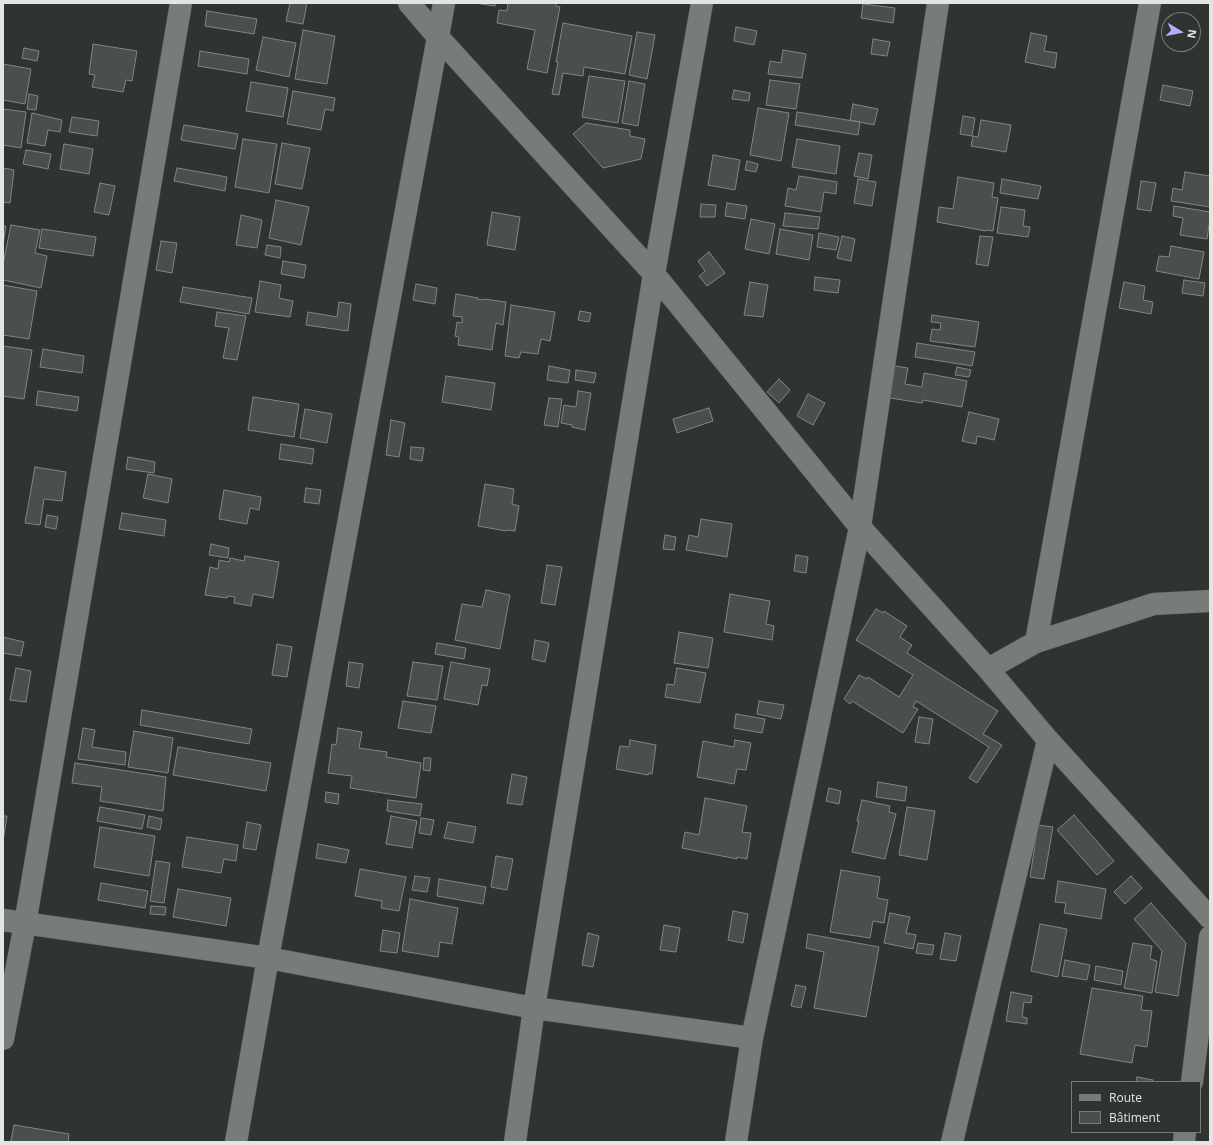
<!DOCTYPE html>
<html>
<head>
<meta charset="utf-8">
<style>
	body { margin:0 }
	#map { position:relative; width:1213px; height:1145px; overflow:hidden; background:#303431; font-family:"Open Sans",sans-serif }
	canvas { display:block }
	.frame { position:absolute; inset:0; border:4px solid #e3e5e3; pointer-events:none }
	.legend { position:absolute; left:1071px; top:1081px; width:130px; height:52px; box-sizing:border-box; background:#303431; border:1px solid #787b78; margin:0; padding:5px 7px; list-style:none; font-size:12px; color:#e3e5e3 }
	.legend li { display:flex; align-items:center; gap:8px; height:20px }
	.legend b { width:20px; border:1px solid #787b78 }
	.north { position:absolute; left:1161px; top:12px; width:40px; height:40px; box-sizing:border-box; background:#303431; border:1px solid #787b78; border-radius:50%; rotate:100deg; font-size:11px; font-weight:700; line-height:16px; text-align:center; color:#e3e5e3 }
	.north::after { content:''; display:block; margin:auto; width:14px; height:18px; background:#b2adf9; clip-path:polygon(50% 0,100% 100%,50% 72%,0 100%) }
</style>
</head>
<body>
<div id="map">
<canvas width="1213" height="1145"></canvas>
<div class="frame"></div>
<ul class="legend">
<li><b style="height:5px;background:#777c78"></b>Route</li>
<li><b style="height:11px;background:#4a4f4e"></b>Bâtiment</li>
</ul>
<div class="north">N</div>
</div>
<script>
const context = document.querySelector('canvas').getContext('2d');
context.lineJoin = 'round';
function fill(path, color) { context.fillStyle = color; context.fill(path, 'evenodd'); }
const poly = rows => new Path2D(rows.map(r => 'M' + r).join(''));
function stroke(path, color, width, dash) { context.strokeStyle = color; context.lineWidth = width; context.lineCap = dash ? 'butt' : 'round'; context.setLineDash(dash || []); context.stroke(path); }
const building = poly([
	[290,3,307,3,303,24,286,21,290,3],
	[475,3,495,3,495,6,475,3],
	[508,3,556,3,556,6,560,7,547,73,527,69,535,30,497,23,499,10,507,11,508,3],
	[863,4,895,8,893,23,861,18,863,4],
	[207,11,257,19,254,34,205,26,207,11],
	[563,23,632,36,625,74,584,67,583,76,563,73,559,95,552,94,558,62,556,62,563,23],
	[736,27,757,31,754,45,734,41,736,27],
	[303,30,335,36,327,84,295,79,303,30],
	[637,32,655,35,647,79,629,75,637,32],
	[1031,33,1047,36,1044,51,1057,53,1055,68,1025,62,1031,33],
	[263,37,296,43,289,77,256,70,263,37],
	[873,39,890,42,887,56,871,54,873,39],
	[93,44,137,51,132,81,126,80,123,92,92,87,95,75,89,74,93,44],
	[24,48,39,51,37,61,22,58,24,48],
	[783,50,806,54,802,78,768,74,770,61,781,63,783,50],
	[200,51,249,59,247,74,198,66,200,51],
	[3,64,31,69,25,104,3,100,3,64],
	[589,76,625,81,618,123,582,117,589,76],
	[770,80,800,84,796,109,766,105,770,80],
	[629,81,645,84,638,126,622,123,629,81],
	[251,82,288,88,283,117,246,111,251,82],
	[1163,85,1193,91,1190,106,1160,100,1163,85],
	[734,90,750,93,749,101,732,99,734,90],
	[293,91,335,98,333,111,325,109,321,130,287,124,293,91],
	[29,94,38,96,36,110,27,109,29,94],
	[853,104,878,109,874,125,850,120,853,104],
	[758,108,789,113,781,161,750,155,758,108],
	[3,109,26,112,21,148,3,145,3,109],
	[797,112,860,122,858,135,795,125,797,112],
	[32,113,62,120,60,132,48,130,45,146,27,143,32,113],
	[963,116,975,118,972,136,960,134,963,116],
	[72,117,99,121,97,136,69,132,72,117],
	[981,120,1011,125,1006,152,971,146,973,136,978,137,981,120],
	[586,123,630,130,630,136,645,139,641,159,603,168,573,134,586,123],
	[184,125,238,134,235,149,181,140,184,125],
	[243,139,277,144,269,193,235,187,243,139],
	[797,139,840,146,836,174,792,167,797,139],
	[282,143,310,148,302,189,275,184,282,143],
	[64,144,93,149,89,174,60,169,64,144],
	[26,150,51,154,48,169,23,164,26,150],
	[859,153,872,155,868,179,854,176,859,153],
	[713,155,740,160,735,190,708,185,713,155],
	[747,161,758,164,756,172,745,170,747,161],
	[3,168,14,170,10,203,3,202,3,168],
	[177,168,227,177,225,191,174,181,177,168],
	[1185,172,1210,176,1210,207,1171,201,1173,188,1182,190,1185,172],
	[799,176,837,182,836,194,824,192,821,212,785,206,788,188,796,190,799,176],
	[958,177,994,183,992,197,998,198,993,231,987,230,986,231,937,222,939,207,953,209,958,177],
	[858,179,876,182,872,206,854,203,858,179],
	[1002,179,1041,186,1038,199,1000,193,1002,179],
	[1141,181,1156,183,1151,211,1137,209,1141,181],
	[100,183,115,186,109,215,94,212,100,183],
	[276,200,309,207,301,245,269,238,276,200],
	[727,203,747,206,745,219,725,216,727,203],
	[701,204,716,205,715,217,700,217,701,204],
	[1174,206,1210,212,1210,219,1207,239,1180,235,1183,218,1173,216,1174,206],
	[1001,207,1025,210,1023,226,1030,227,1028,237,997,233,1001,207],
	[492,212,520,217,515,250,487,245,492,212],
	[785,213,820,217,818,229,783,226,785,213],
	[241,215,262,220,257,248,236,245,241,215],
	[751,219,775,224,769,254,745,249,751,219],
	[11,225,40,230,35,253,47,256,41,288,3,280,3,264,11,225],
	[3,226,6,226,3,245,3,226],
	[42,229,96,237,93,256,39,248,42,229],
	[780,229,813,235,809,260,776,254,780,229],
	[819,233,839,237,836,250,817,247,819,233],
	[842,236,855,239,851,261,837,258,842,236],
	[980,236,993,237,988,266,976,264,980,236],
	[161,241,177,243,172,273,156,270,161,241],
	[267,245,281,247,280,258,265,255,267,245],
	[1171,246,1204,252,1199,279,1156,271,1159,256,1169,257,1171,246],
	[709,252,725,273,707,286,699,276,705,271,698,261,709,252],
	[283,261,306,265,304,278,281,274,283,261],
	[815,277,840,280,838,293,814,290,815,277],
	[1184,280,1205,283,1203,296,1182,293,1184,280],
	[260,281,281,285,279,298,293,301,290,317,255,312,260,281],
	[750,282,768,285,763,317,744,315,750,282],
	[1124,282,1145,286,1143,300,1153,302,1151,314,1119,308,1124,282],
	[416,284,437,288,435,304,413,300,416,284],
	[3,285,37,291,29,339,3,335,3,285],
	[183,287,252,298,249,314,180,302,183,287],
	[456,294,478,298,477,299,484,300,484,299,506,302,503,325,496,323,492,350,458,345,459,337,455,336,457,322,462,323,462,317,453,316,456,294],
	[339,302,351,304,348,331,306,325,308,312,337,317,339,302],
	[511,305,555,312,550,341,541,339,538,354,521,352,519,358,505,356,511,305],
	[580,311,591,313,589,322,578,320,580,311],
	[217,312,246,316,237,360,223,358,229,328,215,326,217,312],
	[932,315,979,322,975,347,930,341,932,329,940,330,941,323,931,322,932,315],
	[917,343,975,352,972,366,915,357,917,343],
	[3,346,32,350,24,399,3,396,3,346],
	[43,349,84,356,82,373,40,367,43,349],
	[549,366,570,370,568,383,547,380,549,366],
	[895,366,908,368,905,384,922,387,924,373,967,381,962,407,923,400,922,403,890,398,895,366],
	[957,367,971,370,969,377,955,375,957,367],
	[576,370,596,373,594,383,575,380,576,370],
	[446,376,495,383,491,410,442,402,446,376],
	[779,379,790,390,779,403,767,392,779,379],
	[38,391,79,397,77,411,36,405,38,391],
	[578,391,591,393,585,430,572,427,572,425,561,423,564,405,576,407,578,391],
	[808,394,825,403,813,425,797,416,808,394],
	[253,397,299,404,294,437,248,430,253,397],
	[549,398,562,399,558,427,544,425,549,398],
	[709,408,713,421,677,433,673,419,709,408],
	[305,409,332,414,327,443,300,438,305,409],
	[969,412,999,419,994,440,977,436,976,444,962,441,969,412],
	[391,420,405,423,399,457,386,455,391,420],
	[281,444,314,449,312,464,279,459,281,444],
	[411,447,424,448,422,461,410,459,411,447],
	[128,457,155,462,154,473,126,469,128,457],
	[35,467,66,472,62,501,44,499,40,525,25,523,35,467],
	[148,474,172,479,168,503,143,498,148,474],
	[485,484,514,489,512,504,519,506,515,531,507,530,506,531,478,526,485,484],
	[306,488,321,490,319,504,304,502,306,488],
	[224,490,261,497,259,510,250,508,247,524,219,519,224,490],
	[122,513,166,520,164,536,119,529,122,513],
	[47,515,58,517,56,529,45,527,47,515],
	[701,519,732,524,727,557,686,550,689,535,698,537,701,519],
	[665,535,676,537,674,550,663,549,665,535],
	[211,544,229,548,228,558,209,555,211,544],
	[796,555,808,557,806,573,794,571,796,555],
	[245,556,279,562,273,598,253,594,251,606,234,603,235,597,227,596,227,598,205,595,210,567,218,569,219,560,229,562,230,558,244,561,245,556],
	[547,565,562,567,555,605,541,603,547,565],
	[486,590,510,595,500,649,455,640,462,604,482,607,486,590],
	[730,594,770,601,766,624,774,626,772,640,724,632,730,594],
	[876,609,883,613,884,611,907,626,900,637,912,645,907,653,998,711,983,734,1002,745,977,783,969,778,989,747,916,701,913,707,918,709,903,733,852,701,850,704,844,699,859,675,867,679,868,677,899,697,913,675,856,640,876,609],
	[679,632,713,638,708,668,674,663,679,632],
	[3,637,24,642,21,656,3,653,3,637],
	[535,640,549,643,545,662,532,659,535,640],
	[437,643,466,648,464,659,435,654,437,643],
	[277,644,292,647,287,677,272,675,277,644],
	[349,662,363,664,359,688,346,686,349,662],
	[413,662,443,666,437,700,407,696,413,662],
	[451,662,490,669,487,686,482,685,478,705,444,699,451,662],
	[16,668,31,671,26,702,10,700,16,668],
	[677,668,706,673,700,703,665,697,667,684,674,685,677,668],
	[403,701,436,706,431,733,398,728,403,701],
	[759,701,784,705,781,719,757,714,759,701],
	[142,710,252,729,249,744,140,725,142,710],
	[736,714,765,719,762,733,734,728,736,714],
	[919,717,933,719,929,744,915,742,919,717],
	[83,728,95,730,92,747,126,752,125,765,78,759,83,728],
	[338,728,362,732,359,748,387,752,386,757,421,763,416,798,350,788,352,776,328,773,332,744,336,745,338,728],
	[134,731,173,738,168,773,128,767,134,731],
	[630,740,656,745,652,774,649,773,648,775,616,769,620,746,629,747,630,740],
	[735,740,751,743,746,770,737,769,734,784,697,777,703,741,734,747,735,740],
	[178,747,271,763,266,791,173,775,178,747],
	[424,758,431,758,430,771,423,770,424,758],
	[75,763,166,777,163,811,100,801,102,787,72,783,75,763],
	[512,774,527,777,522,805,507,803,512,774],
	[878,782,907,787,905,801,876,797,878,782],
	[829,788,841,791,839,804,826,801,829,788],
	[326,792,339,794,338,804,325,802,326,792],
	[705,798,747,806,742,832,751,833,747,859,737,857,737,859,682,848,685,832,699,835,705,798],
	[388,800,422,804,420,816,387,811,388,800],
	[862,800,890,806,889,812,896,814,885,859,852,852,859,821,857,821,862,800],
	[100,807,145,815,142,829,97,821,100,807],
	[907,807,935,811,927,860,899,855,907,807],
	[1074,815,1114,861,1097,875,1057,830,1074,815],
	[3,816,7,816,3,841,3,816],
	[149,816,162,819,160,830,147,827,149,816],
	[391,816,417,821,412,848,386,844,391,816],
	[421,818,434,820,431,835,419,833,421,818],
	[247,822,261,825,256,850,243,848,247,822],
	[448,822,476,827,473,843,444,838,448,822],
	[1038,825,1053,827,1044,879,1030,877,1038,825],
	[100,827,155,836,149,876,94,867,100,827],
	[187,837,238,845,236,861,224,859,221,873,182,867,187,837],
	[318,844,349,850,346,863,316,858,318,844],
	[496,856,513,859,507,890,491,887,496,856],
	[156,861,170,863,164,903,150,901,156,861],
	[360,869,406,877,399,911,381,908,382,901,355,896,360,869],
	[841,870,880,877,877,898,888,900,884,923,873,921,870,938,830,932,841,870],
	[415,876,430,878,427,892,412,890,415,876],
	[1131,876,1142,888,1125,904,1114,892,1131,876],
	[439,879,486,887,483,904,437,896,439,879],
	[1058,881,1106,889,1101,919,1064,913,1066,903,1055,902,1058,881],
	[101,883,148,891,145,908,98,900,101,883],
	[178,889,231,898,226,926,173,917,178,889],
	[410,899,458,908,452,944,440,942,438,957,402,951,410,899],
	[1151,903,1186,943,1178,996,1155,992,1162,951,1134,919,1151,903],
	[151,906,166,907,165,915,150,914,151,906],
	[733,911,748,914,743,943,728,940,733,911],
	[890,913,910,917,906,933,916,935,913,949,884,943,890,913],
	[1040,924,1067,929,1058,977,1031,971,1040,924],
	[664,925,680,928,676,952,660,950,664,925],
	[383,930,400,933,397,953,380,951,383,930],
	[588,933,599,936,593,967,582,965,588,933],
	[945,933,961,936,956,961,940,959,945,933],
	[808,934,879,947,866,1017,814,1008,824,952,806,948,808,934],
	[918,943,934,945,932,955,916,953,918,943],
	[1133,943,1152,946,1150,959,1157,961,1152,993,1124,988,1133,943],
	[1065,960,1090,965,1087,980,1062,976,1065,960],
	[1096,966,1123,971,1121,985,1094,980,1096,966],
	[796,985,806,987,801,1008,791,1006,796,985],
	[1092,988,1143,996,1141,1010,1152,1011,1147,1047,1135,1045,1132,1063,1080,1054,1092,988],
	[1011,992,1032,996,1031,1003,1024,1002,1022,1017,1027,1018,1027,1024,1006,1021,1011,992],
	[1137,1077,1153,1080,1152,1082,1136,1082,1137,1077],
	[14,1125,69,1134,68,1142,19,1142,11,1141,14,1125]
]);
fill(building, '#4a4f4e');
stroke(building, '#808684', 1);
const minor = poly([
	[409,3,438,37,654,274,860,527,988,669,1048,740,1210,918],
	[1036,642,1150,3],
	[988,669,1036,642,1154,604,1210,601],
	[3,920,268,958,534,1008,752,1038],
	[3,1039,25,924,181,3],
	[1192,1082,1210,937],
	[236,1142,268,958,438,37,444,3],
	[515,1142,534,1008,654,274,702,3],
	[736,1142,752,1038,860,527,938,3],
	[952,1142,1048,740],
	[1184,1142,1185,1132]
]);
stroke(minor, '#4d504e', 23);
stroke(minor, '#777c78', 22);
</script>
</body>
</html>
